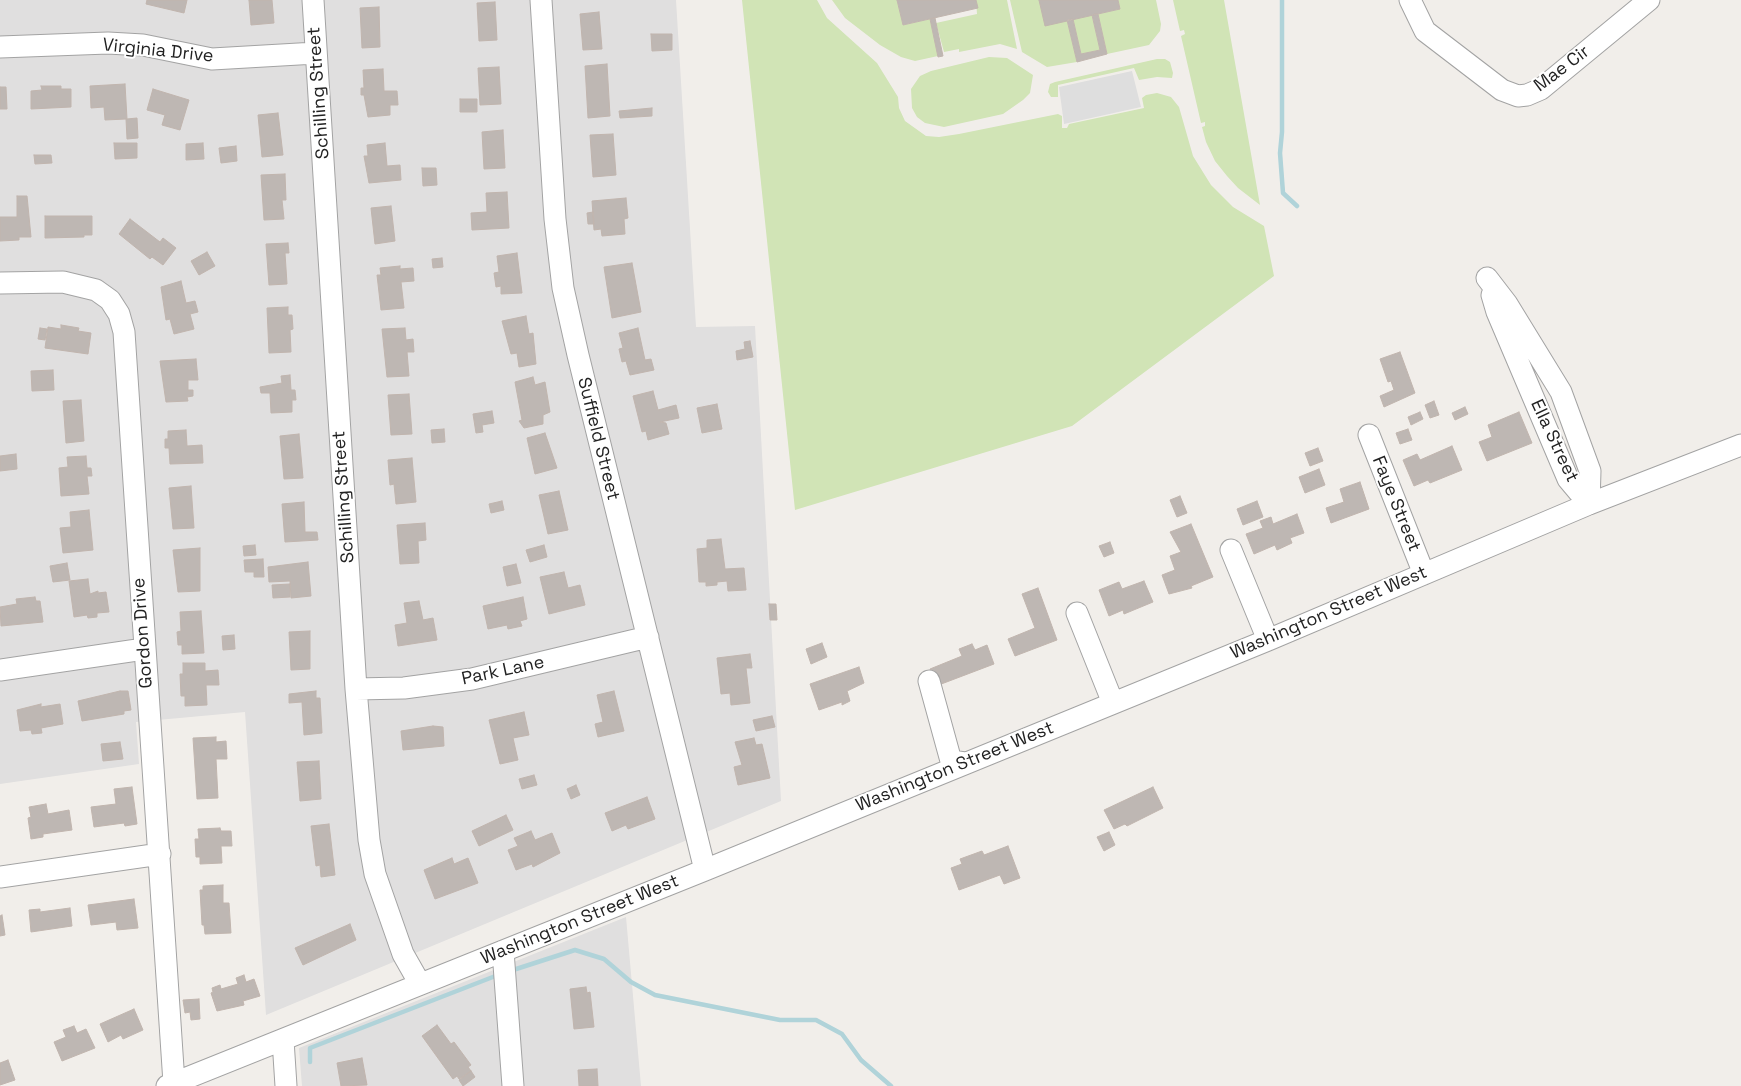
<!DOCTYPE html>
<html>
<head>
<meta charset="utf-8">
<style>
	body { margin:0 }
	canvas { display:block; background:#f1eeea }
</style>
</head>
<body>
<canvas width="1741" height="1086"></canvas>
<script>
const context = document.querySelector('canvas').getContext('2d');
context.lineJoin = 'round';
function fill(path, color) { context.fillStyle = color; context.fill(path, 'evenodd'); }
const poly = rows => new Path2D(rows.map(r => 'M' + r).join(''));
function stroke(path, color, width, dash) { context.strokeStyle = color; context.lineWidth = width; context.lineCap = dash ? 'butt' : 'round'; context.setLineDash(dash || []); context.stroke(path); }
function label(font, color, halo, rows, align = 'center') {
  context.font = font + ' "Space Grotesk",sans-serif'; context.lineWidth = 4; context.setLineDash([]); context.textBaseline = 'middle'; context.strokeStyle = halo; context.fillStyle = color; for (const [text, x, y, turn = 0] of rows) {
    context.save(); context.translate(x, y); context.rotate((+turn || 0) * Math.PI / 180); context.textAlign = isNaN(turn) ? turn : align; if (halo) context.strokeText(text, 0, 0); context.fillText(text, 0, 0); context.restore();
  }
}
fill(poly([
	[0,0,676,0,696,327,755,326,781,801,266,1015,245,712,136,722,139,764,0,784],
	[626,917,641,1086,302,1086,299,1048]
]), '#e0dfdf');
fill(poly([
	[742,0,817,0,827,18,877,63,898,97,899,108,905,121,926,136,939,137,959,134,1058,114,1062,116,1062,128,1067,128,1069,124,1144,108,1142,98,1146,95,1157,93,1171,97,1179,107,1193,156,1211,185,1233,207,1264,226,1274,276,1072,426,795,510],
	[832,0,897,0,903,25,930,19,938,56,915,61,901,57,880,45,845,18],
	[976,0,1007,0,1017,49,1000,44,959,52,959,49,944,52,936,23,977,14],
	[1010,0,1039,0,1067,20,1077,62,1047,67,1022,52],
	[1118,0,1156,0,1161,24,1160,31,1149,45,1107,54,1098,14,1120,9],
	[1173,0,1224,0,1260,205,1238,188,1227,176,1215,161,1206,142,1202,127,1205,126,1205,122,1201,123,1181,36,1185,34,1184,30,1180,31],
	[1092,15,1100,50,1081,54,1073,19],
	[989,57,1007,58,1033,75,1030,93,1023,100,1003,114,944,127,925,123,917,117,912,108,911,89,920,76,931,71],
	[1157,59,1165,59,1170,62,1173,73,1172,78,1157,77,1139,80,1134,68,1058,85,1058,97,1051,97,1048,92,1050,84,1055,82]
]), '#d1e4b6');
fill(poly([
	[1132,71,1141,107,1064,124,1059,87]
]), '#dedede');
stroke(poly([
	[1282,0,1282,132,1280,153,1283,193,1297,206],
	[510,971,575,950,604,959,631,982,655,995,780,1020,816,1020,842,1034,861,1060,891,1086],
	[310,1062,310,1048,498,975]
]), '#b0d3d9', 4.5);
const building = poly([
	[147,0,187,0,184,13,146,4,147,0],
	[249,0,272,0,274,23,251,25,249,0],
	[897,0,976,0,978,8,903,25,897,0],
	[1039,0,1118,0,1120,9,1045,26,1039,0],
	[495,2,497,40,479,41,477,3,495,2],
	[379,7,380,47,362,48,360,8,379,7],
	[599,12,602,49,583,50,580,14,599,12],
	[1095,14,1098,14,1107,54,1077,62,1067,20,1073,19,1081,54,1100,50,1092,15,1095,14],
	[935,18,943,56,938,57,930,19,935,18],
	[651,34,672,34,672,50,652,51,651,34],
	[607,64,610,116,588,118,585,66,607,64],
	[499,67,501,104,480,105,478,68,499,67],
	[383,69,384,91,397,91,398,105,390,105,390,115,368,117,364,95,361,95,361,88,364,88,363,70,383,69],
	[125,84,127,119,137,118,138,138,127,139,126,119,105,120,104,107,91,108,90,86,125,84],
	[41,86,61,86,61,89,71,89,71,107,31,109,31,91,42,90,41,86],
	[0,87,6,87,7,109,0,109,0,87],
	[153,89,189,100,180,130,162,125,165,115,147,110,153,89],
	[460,99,477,99,477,112,460,112,460,99],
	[652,108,652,116,620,118,619,111,652,108],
	[278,113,283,155,262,157,258,115,278,113],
	[503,130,505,168,484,169,482,132,503,130],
	[613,134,616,175,593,177,590,135,613,134],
	[114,143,137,143,137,158,115,159,114,143],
	[203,143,204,159,186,160,186,144,203,143],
	[385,143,387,166,400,165,401,180,369,183,364,156,368,156,367,145,385,143],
	[236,146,237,161,221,163,219,148,236,146],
	[34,155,51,155,52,163,35,164,34,155],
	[422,168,436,168,437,185,423,186,422,168],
	[285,174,286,200,282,200,284,219,264,220,261,175,285,174],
	[507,192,509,228,472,230,471,213,487,212,486,193,507,192],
	[17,196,27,196,31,237,19,237,19,240,0,241,0,217,17,217,17,196],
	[626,198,628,218,624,219,625,234,602,236,601,229,594,230,592,201,626,198],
	[391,206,395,241,375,244,371,208,391,206],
	[593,212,594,224,588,224,587,213,593,212],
	[45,216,92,216,92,235,84,235,84,237,45,238,45,216],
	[130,219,160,242,163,238,176,248,163,265,152,257,150,259,119,234,130,219],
	[288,243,289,253,285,253,287,284,269,285,266,244,288,243],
	[207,252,215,266,199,275,191,261,207,252],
	[517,253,522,293,501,294,501,286,496,287,494,273,499,272,497,256,517,253],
	[442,258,443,267,433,268,432,259,442,258],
	[632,263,641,312,612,318,604,267,632,263],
	[400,266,400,269,413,268,414,281,401,282,404,308,381,310,377,275,381,275,380,268,400,266],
	[181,281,186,303,195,301,198,312,190,314,194,329,174,334,170,319,166,320,161,287,181,281],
	[288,307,288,315,292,315,293,329,290,330,291,352,269,353,267,308,288,307],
	[526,316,529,334,533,333,536,364,519,367,517,353,511,354,502,321,526,316],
	[61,325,79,328,78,331,91,333,88,354,45,348,48,327,61,329,61,325],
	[40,328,47,329,45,340,38,339,40,328],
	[405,328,406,340,413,339,414,352,407,352,409,376,387,377,382,329,405,328],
	[638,328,645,360,651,359,654,370,630,375,626,361,622,362,619,349,623,348,619,333,638,328],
	[750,341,753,357,737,360,736,351,745,349,744,342,750,341],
	[1400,352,1415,393,1384,407,1380,396,1394,390,1391,381,1388,382,1380,359,1400,352],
	[196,359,198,380,188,380,188,390,193,390,193,396,187,397,188,401,166,402,160,361,196,359],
	[53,370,54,390,32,391,31,371,53,370],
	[290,375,291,390,295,390,296,400,292,400,292,412,271,413,270,393,261,393,260,387,282,383,281,376,290,375],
	[533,377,535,385,545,382,550,412,543,415,543,424,524,428,519,421,522,420,515,382,533,377],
	[653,391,658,410,676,405,679,418,660,422,666,423,669,434,648,440,646,431,642,432,633,396,653,391],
	[409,394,412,434,391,435,388,395,409,394],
	[81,400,84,441,66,443,63,401,81,400],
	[1434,401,1439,415,1430,418,1425,405,1434,401],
	[717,404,722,429,702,433,697,408,717,404],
	[1465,407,1468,414,1455,420,1452,413,1465,407],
	[492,411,494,423,482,425,483,432,476,433,473,414,492,411],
	[1420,412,1423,419,1411,425,1408,417,1420,412],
	[1519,412,1532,443,1487,461,1479,442,1492,437,1488,425,1519,412],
	[444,429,445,442,432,443,431,430,444,429],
	[1408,429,1412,440,1400,444,1396,433,1408,429],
	[186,430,187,446,202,445,203,463,170,464,169,448,165,448,165,439,168,439,168,431,186,430],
	[545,433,557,468,535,474,527,438,545,433],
	[299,434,303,478,284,479,280,436,299,434],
	[1452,446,1462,470,1430,483,1428,480,1414,486,1403,460,1417,454,1420,460,1452,446],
	[1318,448,1323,461,1310,466,1305,453,1318,448],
	[16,454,17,469,0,471,0,456,16,454],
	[86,456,87,468,91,468,92,476,87,476,89,494,61,496,59,468,68,467,67,457,86,456],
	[412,458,416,502,396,504,394,484,390,485,388,460,412,458],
	[1319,469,1325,485,1305,493,1299,477,1319,469],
	[1360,482,1369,509,1331,523,1326,508,1344,502,1340,489,1360,482],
	[191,486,194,528,173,529,169,488,191,486],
	[559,491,568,530,548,534,539,495,559,491],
	[1180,496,1187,513,1177,517,1170,500,1180,496],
	[502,501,504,510,491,513,489,504,502,501],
	[1257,501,1263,517,1243,525,1237,509,1257,501],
	[304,502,305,532,317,532,318,540,285,542,282,504,304,502],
	[89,510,93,550,63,553,60,528,71,527,70,512,89,510],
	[1297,514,1304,533,1290,538,1292,543,1277,550,1275,545,1254,554,1246,534,1263,528,1260,521,1271,517,1273,524,1297,514],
	[425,523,426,540,418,541,419,563,400,564,397,525,425,523],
	[1191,524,1213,577,1191,586,1192,588,1169,594,1162,575,1175,570,1170,556,1181,552,1170,532,1191,524],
	[721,539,725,569,744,568,746,590,728,591,727,581,717,582,717,585,706,586,706,582,699,582,697,549,707,548,707,540,721,539],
	[1110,542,1114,553,1104,557,1099,546,1110,542],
	[255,545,256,555,244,556,243,546,255,545],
	[544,545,547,557,530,562,526,550,544,545],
	[200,548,200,591,178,592,173,550,200,548],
	[263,559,264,577,254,577,254,572,245,572,244,560,263,559],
	[308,562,311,596,291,598,290,581,269,582,268,567,308,562],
	[67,563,70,580,53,582,50,566,67,563],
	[516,564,521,583,507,586,503,567,516,564],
	[564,572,568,588,580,585,585,605,549,614,540,577,564,572],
	[88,579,90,594,98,591,98,593,106,592,109,612,97,613,97,617,88,618,87,615,74,617,69,581,88,579],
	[1144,581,1153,602,1124,614,1123,610,1109,616,1099,590,1119,582,1122,589,1144,581],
	[290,584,290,597,273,598,272,585,290,584],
	[1038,588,1057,640,1015,656,1008,639,1035,628,1022,594,1038,588],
	[35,597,36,601,40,601,43,622,1,626,0,607,17,604,16,599,35,597],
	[523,597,527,619,520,621,522,626,508,629,507,625,488,629,483,606,523,597],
	[419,601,423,620,433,618,437,640,398,646,395,625,407,623,404,603,419,601],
	[769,604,776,604,777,620,770,620,769,604],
	[201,611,204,653,182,654,182,645,178,645,177,632,181,631,180,612,201,611],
	[310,631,310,669,291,670,289,632,310,631],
	[234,635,235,649,223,650,222,636,234,635],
	[822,643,827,657,811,664,806,649,822,643],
	[972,644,975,650,987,645,994,664,936,686,930,669,962,656,959,649,972,644],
	[750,654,752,668,746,668,750,703,731,705,730,693,721,694,717,658,750,654],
	[183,663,205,663,205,671,218,670,219,685,206,685,207,705,185,706,185,696,181,696,180,674,183,674,183,663],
	[859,667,864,683,847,691,850,701,842,705,842,702,819,710,810,684,859,667],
	[120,691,128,691,131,710,124,711,124,714,82,721,78,701,120,691],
	[316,691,316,698,320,698,322,733,304,735,302,702,289,703,289,694,316,691],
	[614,691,624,731,598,737,595,724,603,722,597,695,614,691],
	[41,704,41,707,60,704,63,724,41,728,42,733,32,734,31,730,20,731,17,710,41,704],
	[524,712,529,735,513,738,518,760,500,764,489,720,524,712],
	[772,716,775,727,756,731,753,720,772,716],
	[433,726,443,727,444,746,403,750,401,731,433,726],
	[216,737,216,742,226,741,227,759,216,759,218,798,197,799,193,738,216,737],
	[754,738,756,745,762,744,770,778,738,785,734,767,742,765,735,742,754,738],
	[120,742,123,759,103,761,101,744,120,742],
	[319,761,321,799,300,801,297,762,319,761],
	[534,775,537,785,522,789,519,779,534,775],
	[576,785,580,795,571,799,567,789,576,785],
	[132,787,137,824,125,826,124,823,94,827,91,807,116,804,114,789,132,787],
	[1153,787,1163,808,1127,826,1125,824,1114,829,1104,810,1153,787],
	[647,797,655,819,628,829,626,825,612,831,605,813,647,797],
	[46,804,48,814,69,810,72,830,43,834,43,837,31,839,28,818,31,817,29,807,46,804],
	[506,815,513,830,479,846,472,831,506,815],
	[329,824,335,875,321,877,320,865,316,866,311,826,329,824],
	[220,828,221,831,231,831,232,846,221,846,222,863,200,864,200,857,196,857,195,839,199,839,198,829,220,828],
	[531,831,535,840,552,833,560,853,533,867,532,864,516,870,508,850,518,846,514,838,531,831],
	[1109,832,1115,845,1104,851,1097,837,1109,832],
	[1008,846,1020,878,1004,884,1000,875,959,890,951,868,962,864,960,859,982,851,984,855,1008,846],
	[452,858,454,864,468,858,478,883,435,899,424,870,452,858],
	[223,885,223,903,229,903,231,933,205,934,204,925,202,925,200,890,203,890,203,886,223,885],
	[134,899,138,928,117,930,116,922,91,925,88,905,134,899],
	[70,908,72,926,31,932,29,910,40,909,40,912,70,908],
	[2,915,5,935,0,936,0,916,2,915],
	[350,924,356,940,303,965,295,948,350,924],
	[244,975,246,982,254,979,260,996,243,1001,244,1005,217,1011,211,993,213,992,212,988,220,985,221,989,238,984,236,978,244,975],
	[586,987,587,993,590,992,594,1027,574,1029,570,989,586,987],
	[199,999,200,1019,191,1020,190,1012,185,1013,183,1000,199,999],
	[134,1009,143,1030,123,1039,121,1035,108,1042,100,1024,134,1009],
	[437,1025,451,1044,454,1042,471,1065,468,1067,471,1071,459,1079,457,1076,453,1079,422,1036,437,1025],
	[74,1026,77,1033,86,1029,95,1048,62,1061,54,1042,66,1037,63,1030,74,1026],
	[362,1058,367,1085,341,1086,337,1063,362,1058],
	[8,1060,15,1080,0,1085,0,1063,8,1060],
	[597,1069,598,1086,579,1086,578,1070,597,1069],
	[471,1071,475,1077,463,1086,459,1080,471,1071]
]);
fill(building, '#beb7b3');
stroke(building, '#c1b5ae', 1);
const minor = poly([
	[313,0,356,689,369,840,375,874,403,954,420,984],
	[541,0,555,219,563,288,578,355,705,870],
	[1410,0,1425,31,1502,90,1518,96,1527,95,1541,89,1649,0],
	[0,47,108,43,143,45,212,59,316,53],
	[1487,278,1507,304,1561,392,1590,471,1589,504],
	[0,283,63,282,96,290,110,300,119,314,124,332,174,1083],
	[1492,295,1497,312,1568,479,1589,504],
	[1369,435,1424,574],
	[1231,550,1268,640],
	[1077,613,1113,703],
	[0,670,144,649],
	[929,681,951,761,965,763],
	[356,689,404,688,472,679,648,637],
	[0,877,160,854],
	[503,951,513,1086],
	[283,1040,286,1086],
	[167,1086,705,870,1268,640,1589,504,1741,445]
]);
stroke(minor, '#a3a3a3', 23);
stroke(minor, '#fff', 21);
label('18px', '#222', '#fff', [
	["Virginia Drive",158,51,6],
	["Mae Cir",1562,69,-37],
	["Schilling Street",319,93,-94],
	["Suffield Street",598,439,76],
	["Ella Street",1554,441,65],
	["Schilling Street",344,497,-94],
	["Faye Street",1396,504,68],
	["Washington Street West",1329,613,-23],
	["Gordon Drive",143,633,-94],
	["Park Lane",503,671,-12],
	["Washington Street West",955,767,-22],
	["Washington Street West",580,920,-22]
]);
</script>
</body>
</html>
